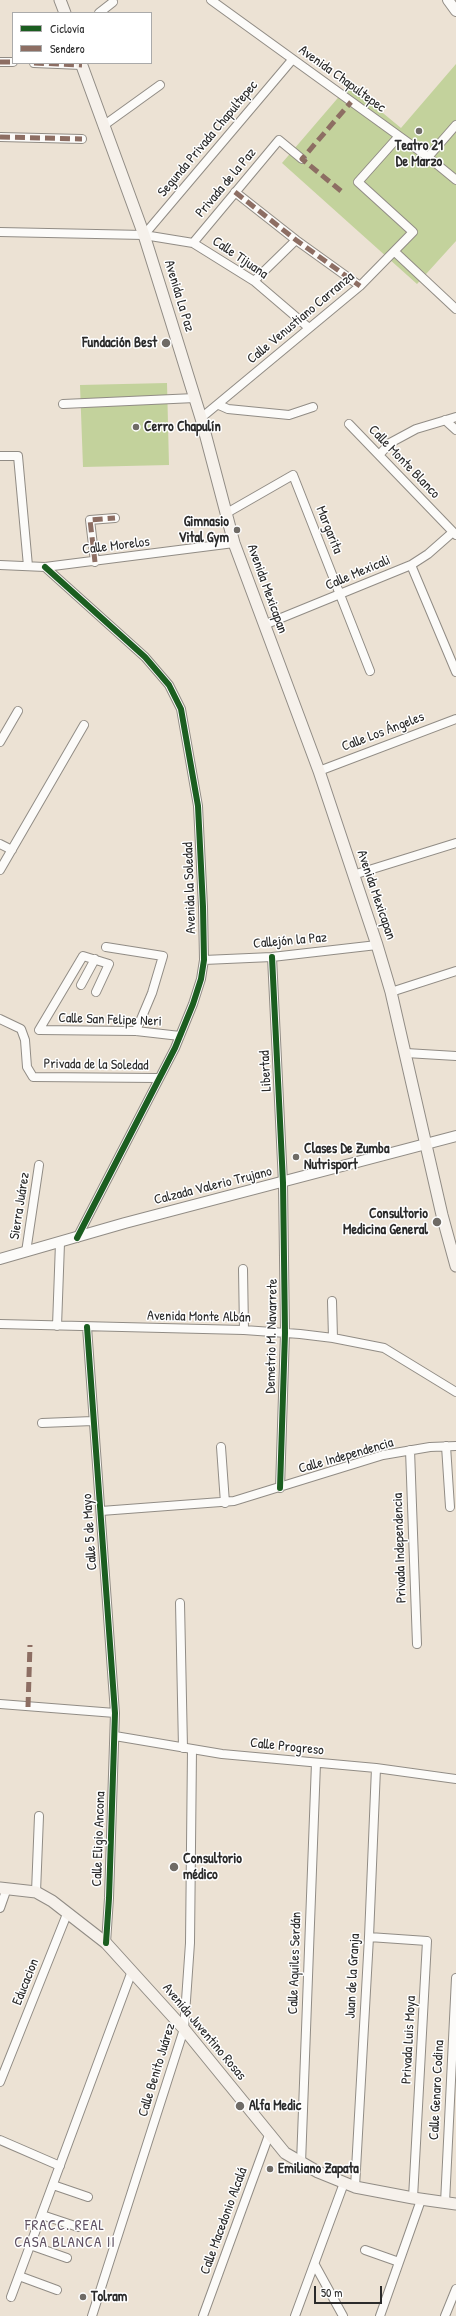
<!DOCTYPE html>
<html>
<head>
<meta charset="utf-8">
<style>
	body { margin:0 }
	#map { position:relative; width:456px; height:2316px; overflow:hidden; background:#ece2d4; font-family:"Patrick Hand",sans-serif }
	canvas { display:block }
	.legend { position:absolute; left:12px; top:12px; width:140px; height:52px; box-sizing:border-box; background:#fff; border:1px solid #aaa; margin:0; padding:5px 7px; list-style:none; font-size:12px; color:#2b2b2b }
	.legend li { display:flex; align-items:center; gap:8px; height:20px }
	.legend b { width:20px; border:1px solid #aaa }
	.scale { position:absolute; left:314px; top:2286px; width:68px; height:18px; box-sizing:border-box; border:2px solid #2b2b2b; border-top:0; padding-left:5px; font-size:12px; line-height:14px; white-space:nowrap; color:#2b2b2b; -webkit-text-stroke:3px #fff; paint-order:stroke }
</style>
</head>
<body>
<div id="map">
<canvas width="456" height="2316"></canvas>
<ul class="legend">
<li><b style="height:5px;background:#1b5e20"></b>Ciclovía</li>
<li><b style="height:5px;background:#8d6e63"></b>Sendero</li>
</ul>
<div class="scale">50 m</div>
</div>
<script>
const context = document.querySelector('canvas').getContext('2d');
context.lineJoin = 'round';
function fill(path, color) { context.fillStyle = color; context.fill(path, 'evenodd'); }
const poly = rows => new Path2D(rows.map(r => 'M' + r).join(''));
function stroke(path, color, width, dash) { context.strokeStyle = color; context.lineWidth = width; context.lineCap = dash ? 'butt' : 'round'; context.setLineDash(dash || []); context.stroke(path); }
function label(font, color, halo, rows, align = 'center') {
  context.font = font + ' "Patrick Hand",sans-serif'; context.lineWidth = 3; context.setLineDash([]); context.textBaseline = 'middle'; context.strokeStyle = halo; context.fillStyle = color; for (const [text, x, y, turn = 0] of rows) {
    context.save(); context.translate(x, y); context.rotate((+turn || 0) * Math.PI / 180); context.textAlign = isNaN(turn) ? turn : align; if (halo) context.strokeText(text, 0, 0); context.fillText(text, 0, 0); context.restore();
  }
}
fill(poly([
	[456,64,456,241,417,284,282,163,349,85,401,128],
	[167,383,169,465,83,467,80,385]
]), '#c3d29c');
const minor = poly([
	[211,0,428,157,456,180],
	[99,13,113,2],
	[0,62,13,62],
	[34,63,82,65],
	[103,126,160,85],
	[0,137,82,139],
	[428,157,456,125],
	[235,192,296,240,360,286],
	[0,232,144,235,193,243,254,281,309,328],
	[144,235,292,60],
	[193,243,279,140,302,159],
	[395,252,456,309],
	[254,281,296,240],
	[63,404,195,398],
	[219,405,228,409,289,415,313,407],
	[201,418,360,286,413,232,358,182,399,136],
	[445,420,456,430],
	[349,424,456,535],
	[380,454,390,443,416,429,456,417],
	[0,456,18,456,28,566],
	[225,514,293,475,370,671],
	[95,562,90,520,115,518],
	[0,565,45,567,234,543],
	[411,565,456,672],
	[45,567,145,657,169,685,181,709,198,806,203,907,204,960,201,979,193,1004,175,1048,77,1238],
	[264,625,411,565,428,554,453,532],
	[0,742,18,711],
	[319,771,456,719],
	[0,844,12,850],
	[0,870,84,725],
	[353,875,456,843],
	[106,947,163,956,152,993,136,1031],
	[272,957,283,1183,285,1333,280,1488],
	[204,960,272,957,377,945],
	[81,985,95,959],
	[96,992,109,964,83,956,39,1030,136,1031,180,1036],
	[391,992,456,971],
	[0,1019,21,1029,25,1040,27,1067,33,1077,158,1078],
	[406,1053,456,1056],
	[26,1252,39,1165],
	[243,1269,244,1330],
	[332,1301,333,1338],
	[0,1324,244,1330,300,1334,333,1338,384,1348,456,1392],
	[57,1326,60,1243],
	[87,1327,115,1713,109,1898,106,1943],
	[42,1423,93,1421],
	[446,1446,450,1507],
	[221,1447,225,1503],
	[410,1450,417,1644],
	[101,1511,234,1501,383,1455,430,1447,456,1446],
	[180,1603,183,1748],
	[0,1704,115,1713],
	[115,1736,222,1754,376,1768,456,1779],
	[36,1892,39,1816],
	[0,1908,7,1888],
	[369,1937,427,1941,413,2198],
	[0,2082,67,1914],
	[0,2140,60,2166],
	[301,2163,316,1763],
	[53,2185,88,2197],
	[355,2187,369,1937,376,1768],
	[445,2203,456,1978],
	[42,2215,78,2227],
	[30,2245,67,2258],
	[365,2250,399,2262],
	[315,2265,343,2316],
	[19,2276,57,2290],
	[11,2297,132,1971],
	[92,2316,184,2029,190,1943,192,1749],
	[203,2316,269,2135],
	[295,2316,344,2183],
	[380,2316,421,2200],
	[445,2316,456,2289]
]);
const tertiary = poly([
	[448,0,456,11],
	[0,1259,125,1223,456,1136]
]);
const secondary = poly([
	[60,0,65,13],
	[81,63,144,235,171,321,201,418,234,543,319,771,377,945,391,992,442,1215,456,1266],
	[0,1888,36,1892,52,1901,106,1943,184,2029,285,2153,318,2172,355,2187,413,2198,456,2204]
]);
stroke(minor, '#918c85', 10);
stroke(tertiary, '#918c85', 12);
stroke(secondary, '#918c85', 13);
stroke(minor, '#fcfbf9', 8);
stroke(tertiary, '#fcfbf9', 10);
stroke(secondary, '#f6f1eb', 11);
stroke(poly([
	[0,62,13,62],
	[34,63,82,65],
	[0,137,82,139],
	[341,191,302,159,351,102],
	[235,192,296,240,360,286],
	[95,562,90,520,115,518],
	[28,1707,30,1645]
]), '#8d6e63', 5, [10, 5]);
stroke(poly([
	[45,567,145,657,169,685,181,709,198,806,203,907,204,960,201,979,193,1004,175,1048,77,1238],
	[272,957,283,1183,285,1333,280,1488],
	[87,1327,115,1713,109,1898,106,1943]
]), '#1b5e20', 6);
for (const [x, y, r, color] of [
	[419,131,4,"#6f6b66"],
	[166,343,5,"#6f6b66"],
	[136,427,4,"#6f6b66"],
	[237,530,4,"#6f6b66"],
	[296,1157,4,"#6f6b66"],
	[437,1222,5,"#6f6b66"],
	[174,1867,5,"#6f6b66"],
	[240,2106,5,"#6f6b66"],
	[270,2169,4,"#6f6b66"],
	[83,2297,4,"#6f6b66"]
]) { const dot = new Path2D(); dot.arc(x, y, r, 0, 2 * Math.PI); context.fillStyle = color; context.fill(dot); stroke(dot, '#fff', 1.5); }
label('14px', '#2b2b2b', '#fff', [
	["Avenida Chapultepec",342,79,36],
	["Segunda Privada Chapultepec",208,139,-50],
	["Privada de la Paz",226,183,-50],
	["Calle Tijuana",240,258,34],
	["Avenida La Paz",179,296,73],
	["Calle Venustiano Carranza",301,318,-40],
	["Calle Monte Blanco",404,462,46],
	["Margarita",329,530,68],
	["Calle Morelos",116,546,-7],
	["Calle Mexicali",358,573,-23],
	["Avenida Mexicapan",267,589,70],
	["Calle Los Ángeles",383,732,-21],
	["Avenida la Soledad",190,888,-92],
	["Avenida Mexicapan",376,895,71],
	["Callejón la Paz",290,941,-5],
	["Calle San Felipe Neri",110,1020,2],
	["Privada de la Soledad",96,1065,1],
	["Libertad",266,1071,-93],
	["Calzada Valerio Trujano",213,1186,-14],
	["Sierra Juárez",20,1206,-81],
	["Avenida Monte Albán",199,1317,1],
	["Demetrio M. Navarrete",272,1336,-89],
	["Calle Independencia",346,1456,-16],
	["Calle 5 de Mayo",90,1532,-94],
	["Privada Independencia",400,1548,-92],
	["Calle Progreso",287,1747,6],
	["Calle Eligio Ancona",99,1839,-88],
	["Calle Aquiles Serdán",295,1963,-88],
	["Juan de la Granja",353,1976,-87],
	["Educacion",26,1982,-68],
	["Avenida Juventino Rosas",204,2032,50],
	["Privada Luis Moya",409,2040,-87],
	["Calle Benito Juárez",157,2070,-73],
	["Calle Genaro Codina",437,2090,-87],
	["Calle Macedonio Alcalá",224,2221,-70]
]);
label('bold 14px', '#2b2b2b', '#fff', [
	["Teatro 21",419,146,"center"],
	["De Marzo",419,162,"center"],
	["Fundación Best",157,343,"right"],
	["Cerro Chapulín",144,427],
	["Gimnasio",229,522,"right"],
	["Vital Gym",229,538,"right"],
	["Clases De Zumba",304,1149],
	["Nutrisport",304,1165],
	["Consultorio",428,1214,"right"],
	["Medicina General",428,1230,"right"],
	["Consultorio",183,1859],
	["médico",183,1875],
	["Alfa Medic",249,2106],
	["Emiliano Zapata",278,2169],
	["Tolram",91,2297]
], 'left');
context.letterSpacing = '1px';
label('15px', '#615363', '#fff', [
	["FRACC. REAL",65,2226],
	["CASA BLANCA II",65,2243]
]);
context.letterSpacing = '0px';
</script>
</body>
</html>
